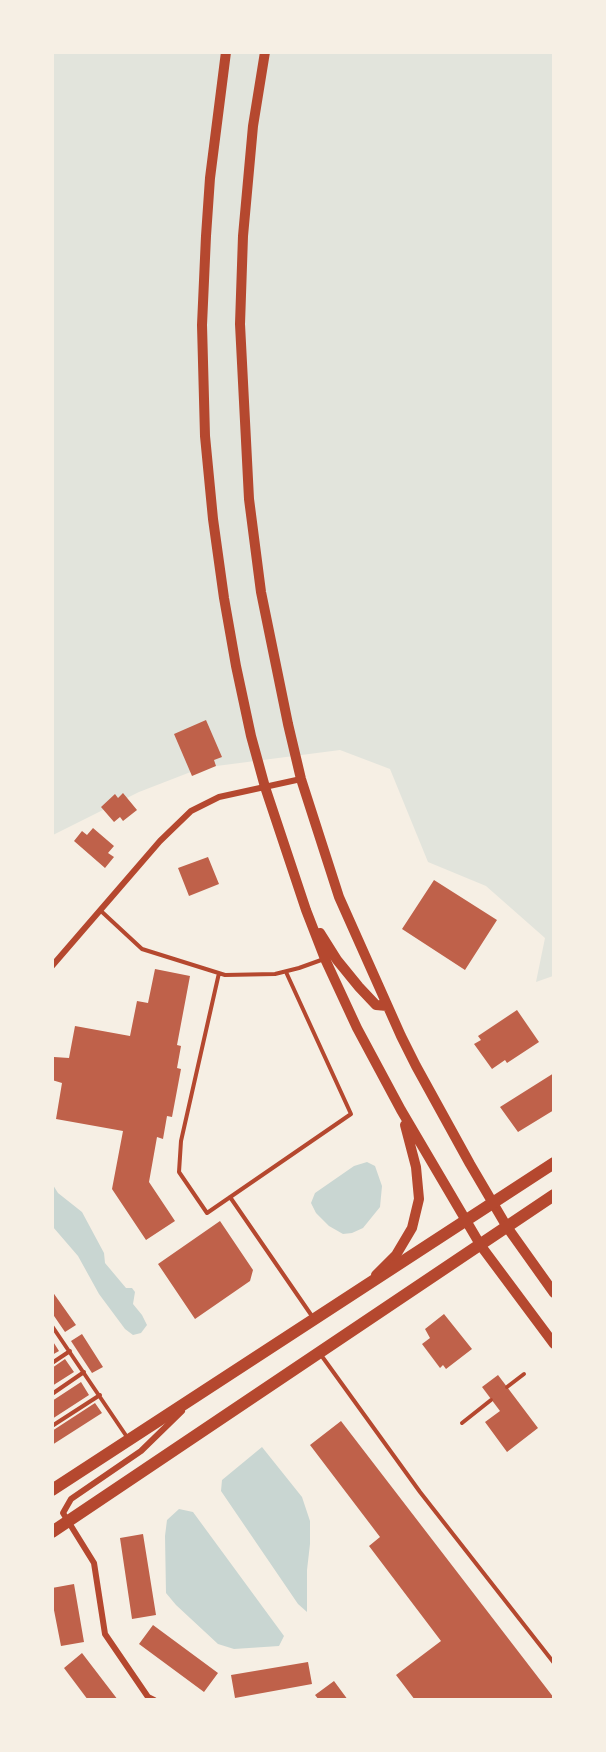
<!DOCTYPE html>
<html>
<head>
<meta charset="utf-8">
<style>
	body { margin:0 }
	#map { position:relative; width:606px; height:1752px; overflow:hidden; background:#f6efe4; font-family:"Source Serif 4",serif }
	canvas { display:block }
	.frame { position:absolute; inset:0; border:54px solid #f6efe4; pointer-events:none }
</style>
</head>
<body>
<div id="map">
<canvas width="606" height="1752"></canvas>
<div class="frame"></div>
</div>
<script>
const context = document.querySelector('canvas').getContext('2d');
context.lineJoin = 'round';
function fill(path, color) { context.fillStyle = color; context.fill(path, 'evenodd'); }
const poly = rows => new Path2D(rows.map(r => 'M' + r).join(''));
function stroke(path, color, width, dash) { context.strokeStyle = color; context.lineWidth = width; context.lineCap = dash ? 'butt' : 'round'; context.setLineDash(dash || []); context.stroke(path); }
fill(poly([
	[53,53,553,53,553,976,536,982,545,938,486,886,428,862,390,769,340,750,201,768,139,792,53,835]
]), '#e2e4dc');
fill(poly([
	[367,1162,375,1166,382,1186,380,1207,363,1228,352,1233,343,1234,329,1226,316,1213,311,1203,315,1193,354,1166],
	[53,1185,58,1193,82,1212,104,1253,105,1263,126,1288,132,1288,135,1292,133,1304,142,1315,147,1325,141,1333,133,1335,125,1329,99,1294,78,1256,53,1227],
	[262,1447,302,1497,310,1521,310,1544,307,1570,307,1612,298,1604,221,1491,222,1480],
	[179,1509,193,1512,284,1636,279,1646,234,1649,218,1644,176,1605,166,1593,165,1536,167,1520]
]), '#c9d6d2');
fill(poly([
	[206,720,222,757,214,760,216,766,192,776,174,734],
	[123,793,137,810,123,821,120,817,114,822,101,807,115,794,118,798],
	[93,828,114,846,108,853,114,857,105,868,74,841,82,831,87,835],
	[208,857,219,884,189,896,178,868],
	[434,880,497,920,465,970,402,929],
	[155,969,190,976,177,1045,181,1046,177,1068,181,1069,172,1117,167,1116,163,1139,157,1137,149,1182,175,1221,146,1240,112,1189,123,1131,56,1119,62,1083,52,1080,52,1064,54,1057,69,1058,75,1026,130,1036,137,1001,148,1003],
	[517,1010,539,1042,507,1063,505,1060,492,1069,474,1044,481,1040,478,1036],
	[554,1073,554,1110,518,1132,500,1107],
	[220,1221,253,1270,250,1281,195,1319,158,1264],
	[52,1291,76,1325,65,1332,52,1313],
	[444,1314,472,1349,446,1369,443,1365,440,1368,422,1344,430,1338,425,1329],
	[82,1334,103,1367,92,1373,71,1341],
	[52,1340,59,1351,52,1355],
	[65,1359,74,1372,52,1386,52,1368],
	[498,1375,538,1428,507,1452,485,1422,500,1411,482,1387],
	[81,1382,89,1395,52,1419,52,1401],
	[95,1403,102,1413,52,1445,52,1431],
	[341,1421,554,1698,554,1700,415,1700,396,1675,441,1641,369,1546,380,1537,310,1445],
	[143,1534,156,1615,132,1619,120,1538],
	[74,1584,84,1642,61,1646,52,1600,52,1588],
	[153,1625,218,1673,204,1692,139,1644],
	[82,1653,118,1700,88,1700,64,1668],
	[308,1662,312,1684,235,1698,231,1675],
	[334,1681,348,1700,319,1700,315,1695]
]), '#bf614a');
stroke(poly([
	[101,911,142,949,225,975,275,974,299,968,324,959],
	[219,973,181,1141,179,1172,207,1213,351,1114,286,972],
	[230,1197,314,1319],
	[52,1326,127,1437],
	[321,1355,420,1492,554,1663],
	[52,1363,70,1351],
	[507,1387,524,1374],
	[52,1394,84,1372],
	[462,1423,491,1400],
	[52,1426,100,1395]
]), '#b5482f', 4);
stroke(poly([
	[52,966,160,841,191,811,219,797,301,779],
	[154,1700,148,1697,105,1634,94,1563,63,1513,71,1499,141,1451,182,1411]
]), '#b5482f', 6);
stroke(poly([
	[507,1227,554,1293],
	[481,1246,554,1344]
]), '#b5482f', 10);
stroke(poly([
	[226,52,210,178,206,236,202,325,205,436,213,519,224,598,236,666,251,736,265,787,306,910,325,959,357,1028,401,1110,481,1246],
	[265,52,253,126,243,236,240,324,249,499,261,592,288,724,301,779,339,897,401,1036,416,1066,470,1164,507,1227],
	[320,933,337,960,359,987,376,1005,387,1006],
	[376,1275,396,1255,412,1228,419,1199,416,1167,405,1125]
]), '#b5482f', 10);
stroke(poly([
	[52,1490,554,1163],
	[52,1532,554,1195]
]), '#b5482f', 12);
</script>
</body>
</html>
